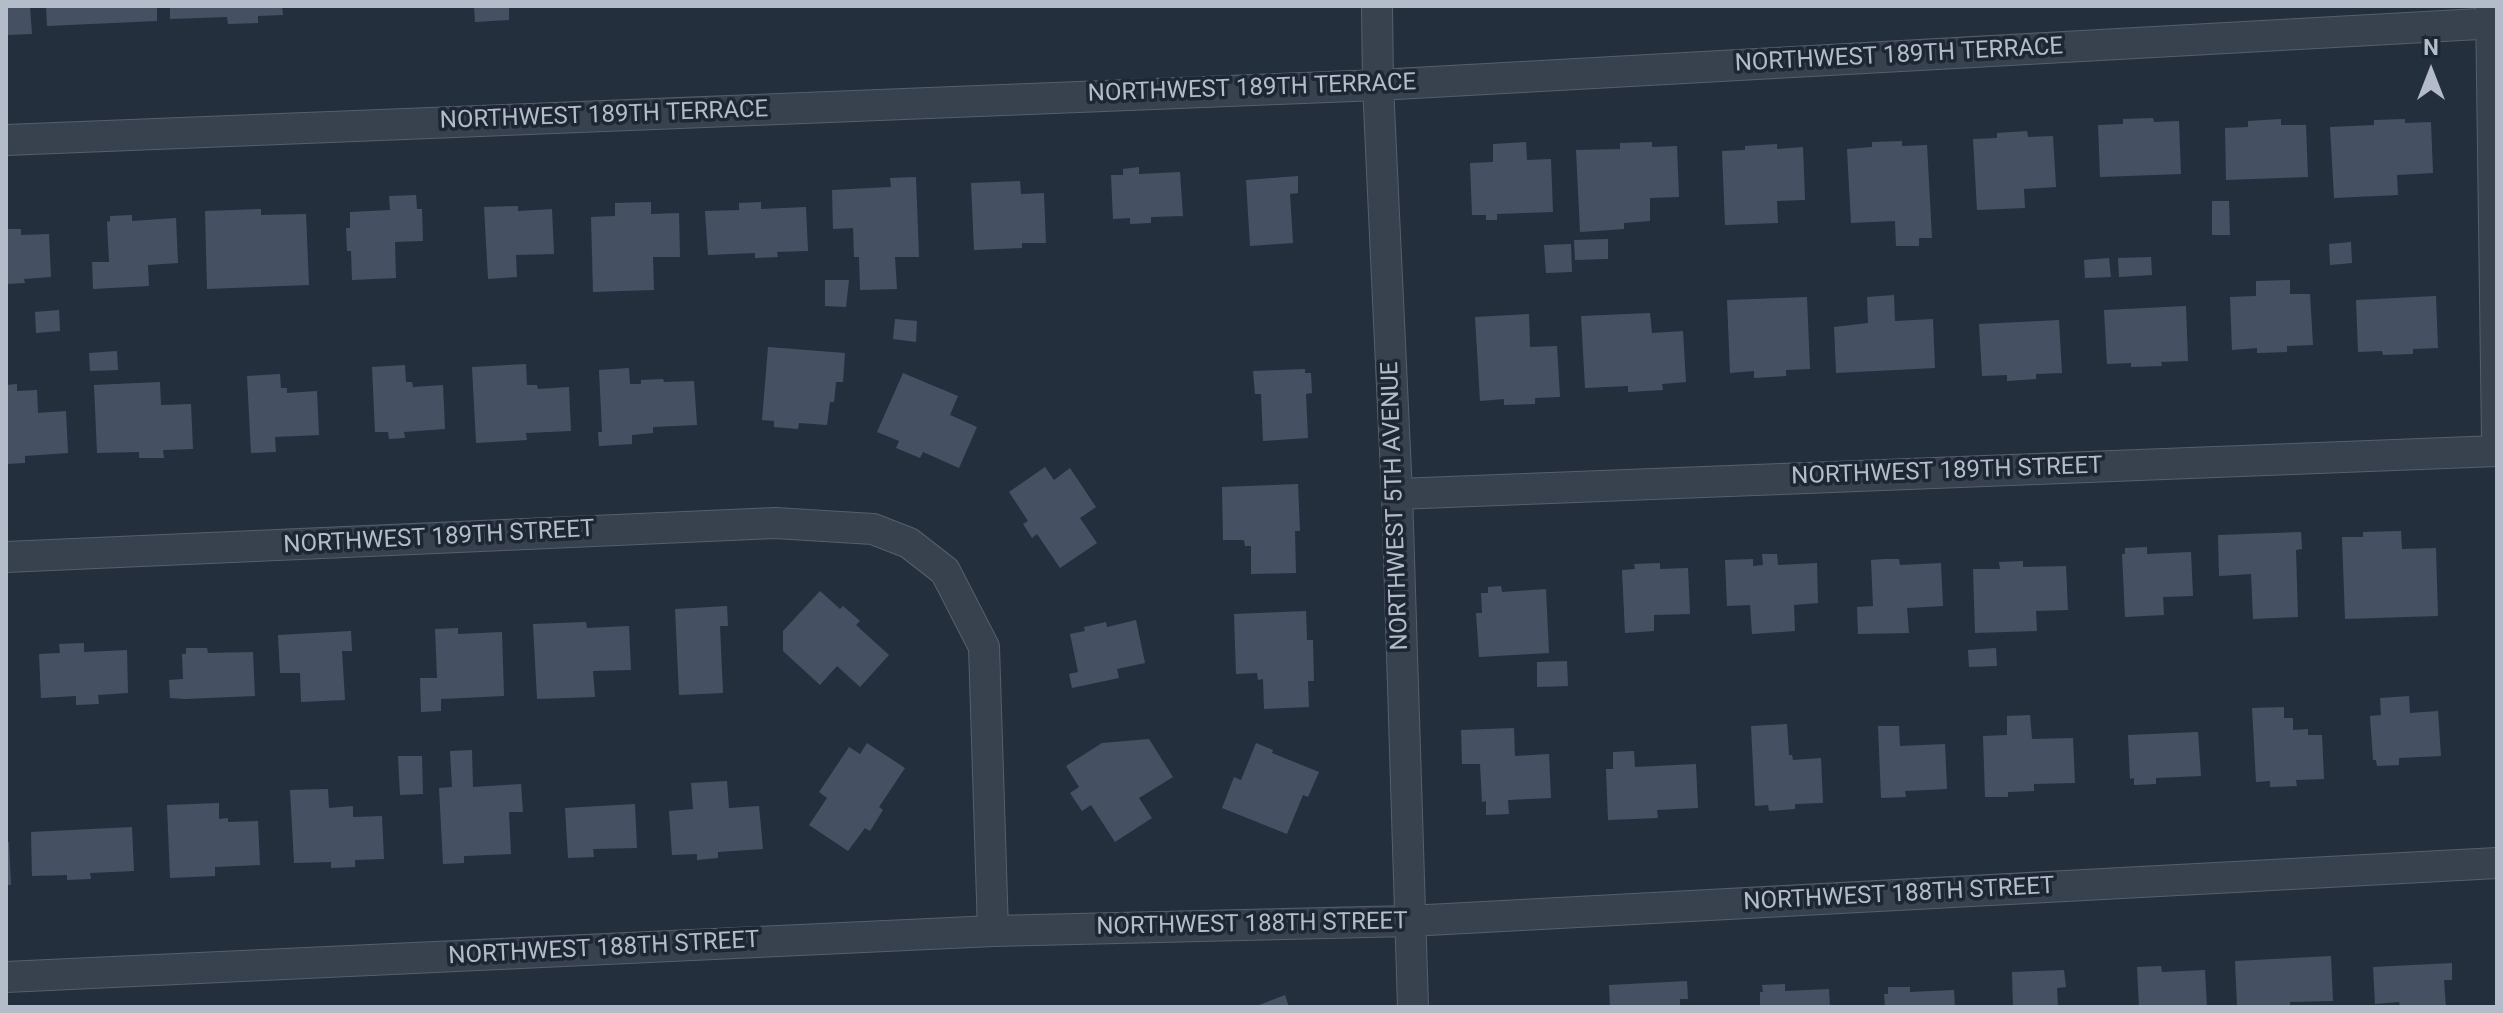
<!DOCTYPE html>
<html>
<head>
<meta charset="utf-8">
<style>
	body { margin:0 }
	#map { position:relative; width:2503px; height:1013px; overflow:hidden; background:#242f3e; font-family:Roboto,sans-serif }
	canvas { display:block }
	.frame { position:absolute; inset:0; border:8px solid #b4bcc9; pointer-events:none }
	.north { position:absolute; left:2391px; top:32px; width:80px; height:80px; -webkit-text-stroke:6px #1d2633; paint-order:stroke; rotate:0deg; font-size:22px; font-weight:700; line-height:32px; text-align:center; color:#b4bcc9 }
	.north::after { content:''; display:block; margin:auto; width:28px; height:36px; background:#b4bcc9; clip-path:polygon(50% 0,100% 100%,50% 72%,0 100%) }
</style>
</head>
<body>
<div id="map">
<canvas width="2503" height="1013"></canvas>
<div class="frame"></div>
<div class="north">N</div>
</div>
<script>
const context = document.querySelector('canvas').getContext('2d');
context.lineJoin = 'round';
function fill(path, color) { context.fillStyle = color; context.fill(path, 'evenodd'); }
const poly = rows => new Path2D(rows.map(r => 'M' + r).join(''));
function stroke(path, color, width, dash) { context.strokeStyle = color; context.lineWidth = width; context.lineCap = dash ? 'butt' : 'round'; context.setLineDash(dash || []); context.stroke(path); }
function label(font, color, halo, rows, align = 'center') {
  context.font = font + ' Roboto,sans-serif'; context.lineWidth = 7; context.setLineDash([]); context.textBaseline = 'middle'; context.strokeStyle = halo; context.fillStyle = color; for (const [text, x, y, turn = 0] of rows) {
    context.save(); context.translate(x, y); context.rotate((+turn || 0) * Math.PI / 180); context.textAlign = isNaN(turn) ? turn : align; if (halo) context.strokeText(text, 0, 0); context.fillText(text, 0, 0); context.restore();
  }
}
fill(poly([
	[6,6,30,6,32,34,6,35],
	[46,6,157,6,157,21,47,26],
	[170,6,282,6,283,15,258,16,258,23,228,24,227,17,170,19],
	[474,6,509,6,509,20,475,22],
	[2153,118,2154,122,2179,121,2181,174,2100,177,2098,125,2123,124,2123,119],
	[2281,119,2281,125,2306,125,2308,177,2226,180,2225,128,2248,127,2248,121],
	[2405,119,2405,123,2431,122,2433,173,2397,175,2398,195,2334,198,2330,127,2374,125,2374,120],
	[2027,131,2028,137,2053,136,2056,187,2024,189,2025,208,1977,210,1973,139,1997,138,1997,133],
	[1902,141,1902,146,1927,145,1932,238,1919,238,1919,246,1896,246,1895,221,1851,223,1847,149,1872,147,1872,142],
	[1526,142,1527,160,1551,159,1553,212,1497,214,1497,220,1486,220,1486,215,1472,215,1470,163,1493,162,1493,144],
	[1652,142,1652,147,1677,146,1679,197,1650,198,1650,221,1624,223,1624,229,1580,232,1576,150,1620,149,1620,143],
	[1777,144,1777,149,1803,147,1805,200,1777,201,1778,223,1725,225,1722,151,1745,150,1745,146],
	[1139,167,1139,174,1180,172,1183,216,1151,217,1151,223,1130,224,1130,218,1113,219,1111,175,1123,175,1123,169],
	[1298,176,1298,193,1290,194,1293,243,1250,246,1246,180],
	[916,177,919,257,895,257,897,289,860,290,859,257,854,257,853,228,833,229,832,190,891,187,890,178],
	[1020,181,1021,194,1044,193,1046,243,1022,243,1022,248,974,250,971,183],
	[416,195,417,209,422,209,423,241,395,242,396,278,352,280,351,251,347,251,346,228,350,228,350,212,390,210,389,196],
	[2212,201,2229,201,2230,235,2212,235],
	[651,202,651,214,679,213,680,257,653,257,654,290,593,292,591,217,615,216,615,203],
	[761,202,761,209,806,207,808,251,777,252,778,257,755,258,755,253,708,255,705,211,739,210,739,203],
	[518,206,518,211,552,209,554,254,516,255,517,277,488,279,484,207],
	[261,209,261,215,306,214,309,285,207,289,205,211],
	[132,215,132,221,176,218,178,263,148,265,149,286,93,289,92,262,109,262,107,222,110,221,110,216],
	[6,229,21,229,21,235,49,234,51,277,24,279,25,283,6,284],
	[1608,239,1608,259,1575,260,1574,240],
	[2351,242,2352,263,2330,265,2329,244],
	[1571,244,1572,272,1546,273,1544,245],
	[2151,257,2152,275,2119,277,2118,258],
	[2109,258,2111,277,2085,278,2084,260],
	[825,280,849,280,846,307,825,306],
	[2290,280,2290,294,2310,294,2313,345,2287,346,2287,352,2257,353,2257,348,2232,350,2230,297,2256,296,2256,281],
	[1894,295,1895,321,1933,319,1935,368,1836,373,1834,327,1868,323,1867,297],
	[2436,296,2438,348,2413,349,2413,354,2383,355,2382,351,2358,352,2356,300],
	[1807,297,1810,369,1786,370,1786,376,1754,378,1754,371,1730,373,1727,300],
	[2186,306,2188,361,2161,362,2162,366,2131,367,2131,363,2107,364,2104,310],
	[59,310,60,331,36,333,35,312],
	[1650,313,1652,333,1683,331,1686,382,1662,384,1663,390,1628,392,1628,386,1585,388,1581,316],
	[1529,314,1530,347,1557,346,1560,397,1535,398,1535,404,1504,405,1504,399,1480,401,1475,317],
	[895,319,917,321,916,342,893,339],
	[2059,320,2062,373,2036,374,2036,379,2007,381,2007,375,1982,376,1979,324],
	[768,347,845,353,843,382,836,382,834,402,830,402,827,425,799,423,798,429,774,427,774,421,762,420],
	[117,351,118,370,90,371,89,353],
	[526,364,527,385,537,385,538,389,569,387,571,431,526,433,527,440,476,443,472,367],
	[405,365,406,382,412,382,413,387,443,385,445,429,404,432,405,438,389,439,388,432,375,432,372,367],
	[629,368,630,384,641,384,641,380,663,379,664,382,694,381,697,425,653,427,653,433,632,435,632,444,599,446,598,432,602,432,599,370],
	[1305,369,1305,373,1311,373,1312,393,1306,394,1308,438,1263,441,1261,394,1255,394,1253,371],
	[903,373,958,396,950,415,977,427,959,468,923,452,920,458,896,448,899,441,877,432],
	[280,374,281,388,287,388,287,393,317,391,319,435,275,437,276,452,251,453,247,376],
	[160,382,161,405,191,404,193,449,163,450,164,458,139,458,139,452,97,453,94,385],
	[17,384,17,391,37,390,38,413,66,411,68,453,25,456,25,463,6,464,6,385],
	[1045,467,1054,480,1070,468,1096,507,1080,518,1097,543,1060,568,1037,534,1032,538,1023,524,1028,521,1009,492],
	[1298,484,1300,531,1295,531,1296,573,1251,574,1251,546,1245,546,1244,540,1223,540,1222,487],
	[2401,531,2402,549,2436,548,2438,616,2345,619,2342,537,2363,537,2363,532],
	[2301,532,2302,549,2296,550,2298,617,2253,619,2251,574,2219,576,2218,535],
	[2147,547,2147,554,2191,552,2193,596,2163,597,2164,615,2125,617,2122,554,2125,554,2125,548],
	[1762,554,1777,554,1778,565,1817,563,1818,603,1794,605,1795,631,1752,634,1750,605,1727,606,1725,560,1753,559,1753,566,1763,565],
	[1885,559,1899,559,1900,565,1941,563,1943,606,1907,608,1909,633,1858,634,1857,607,1873,606,1871,560],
	[2023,561,2023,567,2066,566,2068,610,2036,611,2037,631,1975,633,1973,569,2000,569,1999,562],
	[1660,563,1660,569,1688,568,1690,614,1654,615,1654,631,1625,633,1622,570,1635,569,1634,564],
	[1501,586,1502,592,1546,589,1549,653,1479,657,1476,613,1482,613,1481,593,1488,593,1488,587],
	[820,591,840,609,843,606,851,613,860,621,856,625,889,655,860,687,837,666,820,685,783,651,783,631],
	[727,606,728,626,720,626,723,693,679,695,675,609],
	[1306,611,1307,640,1313,640,1314,681,1308,681,1309,707,1264,709,1263,679,1258,680,1257,673,1236,674,1234,614],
	[1136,620,1145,663,1117,669,1119,678,1072,688,1069,674,1078,672,1070,634,1085,631,1084,627,1106,622,1107,627],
	[586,622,587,628,629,626,631,670,593,671,595,697,537,699,533,624],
	[458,628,458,634,502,632,504,696,441,699,441,711,421,712,420,678,437,678,435,629],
	[351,631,352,651,342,651,345,700,301,702,300,673,280,673,278,635],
	[84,643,84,652,127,650,128,693,98,695,99,704,76,705,76,696,41,698,39,654,60,653,59,644],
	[186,648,207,648,208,653,253,652,255,696,185,699,170,698,169,680,183,679,182,654,186,654],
	[1996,648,1997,666,1969,667,1968,650],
	[1567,661,1568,686,1537,687,1537,662],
	[2409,696,2410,713,2438,711,2441,756,2399,758,2399,765,2377,766,2376,760,2373,760,2370,716,2381,715,2380,698],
	[2284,707,2284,718,2293,718,2293,730,2308,729,2308,735,2322,735,2324,779,2296,780,2297,786,2270,787,2270,781,2256,782,2252,708],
	[2030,715,2032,739,2073,738,2075,783,2034,784,2034,791,2008,792,2008,797,1985,797,1983,736,2007,735,2007,716],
	[1787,724,1789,755,1792,755,1793,760,1821,758,1823,803,1795,804,1795,809,1769,811,1768,805,1755,806,1751,726],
	[1878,726,1899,726,1900,746,1945,744,1947,789,1905,791,1906,797,1881,798],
	[1514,728,1515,756,1549,754,1551,798,1508,800,1509,814,1486,815,1486,801,1482,802,1480,764,1462,764,1461,730],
	[2198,732,2201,776,2156,778,2156,784,2134,785,2134,778,2130,779,2128,735],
	[1149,739,1173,777,1139,798,1152,818,1115,842,1091,805,1082,811,1070,793,1079,787,1066,766,1102,743],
	[867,743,905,768,879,807,883,810,870,831,865,828,848,851,809,825,827,798,819,792,849,747,860,754],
	[1256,743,1273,750,1272,753,1319,772,1308,797,1303,795,1287,834,1222,808,1234,777,1241,780],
	[472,750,473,787,521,784,523,812,509,812,511,854,464,856,464,863,443,864,439,788,452,787,450,751],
	[1634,751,1635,767,1696,764,1698,808,1657,810,1658,818,1608,820,1606,769,1613,769,1613,752],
	[398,756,422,756,423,794,400,795],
	[727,781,729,808,759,806,763,849,718,852,718,858,697,860,697,854,672,855,669,811,693,809,691,783],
	[328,789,329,808,353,806,353,817,382,816,384,859,355,860,355,867,331,868,331,862,294,863,290,790],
	[219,803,219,819,228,818,228,822,258,821,260,865,215,867,215,876,170,878,167,805],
	[635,804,637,848,593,849,594,857,568,858,565,808],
	[132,827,134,871,90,873,91,879,67,880,67,875,32,876,31,832],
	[6,842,9,842,11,885,6,885],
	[2331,956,2333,1001,2290,1002,2290,1007,2237,1007,2235,961],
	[2452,963,2452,980,2444,980,2446,1007,2400,1007,2399,1002,2375,1004,2373,967],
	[2161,966,2162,972,2205,970,2207,1007,2139,1007,2137,967],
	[2064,970,2066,987,2057,988,2058,1007,2013,1007,2012,972],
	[1687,981,1688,999,1680,999,1680,1007,1610,1007,1609,985],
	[1785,984,1785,991,1829,989,1830,1007,1760,1007,1760,992,1763,992,1762,985],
	[1888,987,1910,987,1910,992,1954,990,1955,1007,1885,1007,1884,994,1888,994],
	[1285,995,1289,1007,1254,1007]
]), '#455162');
const minor = poly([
	[1377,6,1378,85,1397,494,1413,1007],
	[2491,6,2497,440],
	[6,140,1378,85,2497,23],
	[1397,494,2497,451],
	[6,557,775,523,873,529,909,543,945,571,984,647,993,931],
	[6,977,993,931,1409,921,2497,863]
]);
stroke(minor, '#565f6c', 32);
stroke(minor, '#38414e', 30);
label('24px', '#b4bcc9', '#1d2633', [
	["NORTHWEST 189TH TERRACE",1899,56,-3],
	["NORTHWEST 189TH TERRACE",1252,89,-2],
	["NORTHWEST 189TH TERRACE",604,116,-2],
	["NORTHWEST 189TH STREET",1947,472,-2],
	["NORTHWEST 5TH AVENUE",1396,506,-92],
	["NORTHWEST 189TH STREET",439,538,-3],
	["NORTHWEST 188TH STREET",1899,895,-3],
	["NORTHWEST 188TH STREET",1252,925,-1],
	["NORTHWEST 188TH STREET",604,949,-3]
]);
</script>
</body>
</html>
